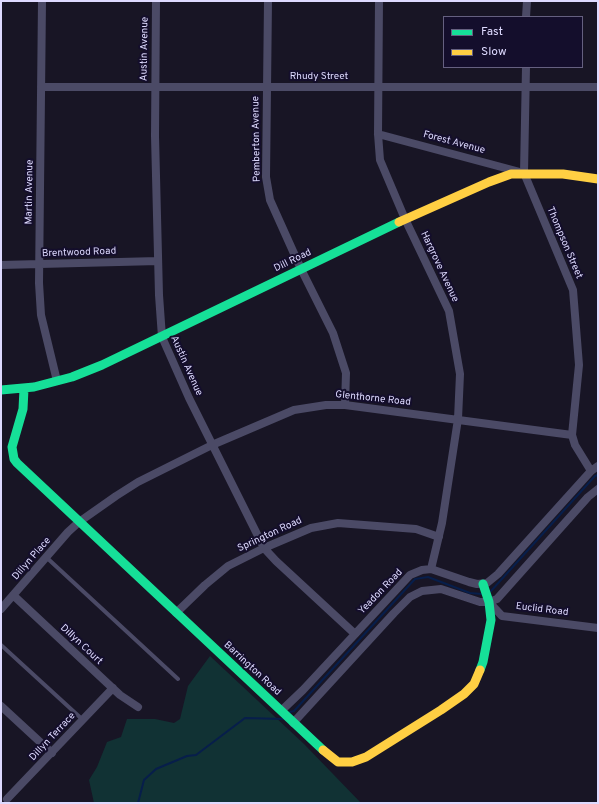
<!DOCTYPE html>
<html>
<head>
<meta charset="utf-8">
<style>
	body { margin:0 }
	#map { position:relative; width:599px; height:804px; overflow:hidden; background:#181525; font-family:Overpass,sans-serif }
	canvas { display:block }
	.frame { position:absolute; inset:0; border:2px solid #dedaff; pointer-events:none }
	.legend { position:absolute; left:443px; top:16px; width:140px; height:52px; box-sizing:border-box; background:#140e2c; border:1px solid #656080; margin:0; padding:5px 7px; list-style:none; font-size:12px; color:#dedaff }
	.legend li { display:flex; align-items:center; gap:8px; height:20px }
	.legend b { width:20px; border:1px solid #656080 }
</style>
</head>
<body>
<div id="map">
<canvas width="599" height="804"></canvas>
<div class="frame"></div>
<ul class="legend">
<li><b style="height:5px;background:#16e098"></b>Fast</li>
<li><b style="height:5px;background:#ffcf43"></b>Slow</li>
</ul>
</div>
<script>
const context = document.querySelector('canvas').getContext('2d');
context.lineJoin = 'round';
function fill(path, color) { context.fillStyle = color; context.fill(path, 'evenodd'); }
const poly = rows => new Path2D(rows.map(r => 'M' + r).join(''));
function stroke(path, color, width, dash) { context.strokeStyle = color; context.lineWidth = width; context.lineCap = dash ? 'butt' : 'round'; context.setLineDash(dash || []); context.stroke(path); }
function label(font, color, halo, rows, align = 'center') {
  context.font = font + ' Overpass,sans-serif'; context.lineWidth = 4; context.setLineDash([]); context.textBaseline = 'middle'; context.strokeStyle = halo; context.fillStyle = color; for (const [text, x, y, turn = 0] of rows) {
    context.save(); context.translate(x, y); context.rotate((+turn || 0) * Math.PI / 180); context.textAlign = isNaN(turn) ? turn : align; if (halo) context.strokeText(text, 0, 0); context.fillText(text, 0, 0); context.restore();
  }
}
fill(poly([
	[210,656,304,744,361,803,94,803,89,780,97,767,107,742,121,737,127,719,155,719,174,723,180,719,188,686]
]), '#113234');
stroke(poly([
	[491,591,595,476,598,475],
	[290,712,294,711,415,579,428,577,470,593,482,594],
	[138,803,144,780,156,769,187,756,196,755,245,718,283,719]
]), '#071e4b', 2);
stroke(poly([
	[46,557,178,679],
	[1,645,83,720]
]), '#4b4a66', 4);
stroke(poly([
	[42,1,39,283,41,315,57,381],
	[156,1,155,136,159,295,162,337,189,398,264,548,276,561,355,634],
	[268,1,266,177,270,200,301,269,333,333,346,373,345,405],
	[379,1,378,134,380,160,405,219,449,311,460,374,458,419,442,523,431,569],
	[526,17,527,1],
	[526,67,524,173,573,290,579,365,572,435,575,445,591,471],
	[41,87,598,87],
	[378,134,520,172],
	[1,265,158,261],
	[13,595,120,695,138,707],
	[489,602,502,616,598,628],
	[1,609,68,532,79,522,116,496,138,482,212,445,294,410,326,405,345,405,572,435],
	[176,613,205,585,228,566,264,548,311,528,338,523,416,529,439,537],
	[1,706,52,753],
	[281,711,303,690,410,575,422,570,431,569,469,582,477,584,487,583,498,574,591,471,598,466],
	[293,723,394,613,410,597,422,591,441,589,480,602,489,602,497,599,588,497,598,489],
	[7,799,113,688]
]), '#4b4a66', 8);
stroke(poly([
	[24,389,23,409,12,447,14,459,17,463,323,750],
	[1,390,34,387,72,377,102,365,399,222],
	[480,670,483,662,491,620,489,602,483,584]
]), '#16e098', 9);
stroke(poly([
	[399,222,489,182,511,174,563,174,598,179],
	[323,750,338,762,352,762,366,757,441,710,464,694,474,684,480,670]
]), '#ffcf43', 9);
label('10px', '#dedaff', '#140e2c', [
	["Austin Avenue",145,49,-89],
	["Rhudy Street",319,77],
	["Pemberton Avenue",257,139,-91],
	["Forest Avenue",454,143,15],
	["Martin Avenue",30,192,-89],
	["Thompson Street",564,243,67],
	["Brentwood Road",79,253,-2],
	["Dill Road",293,261,-26],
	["Hargrove Avenue",439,267,65],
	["Austin Avenue",186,366,66],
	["Glenthorne Road",373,399,6],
	["Springton Road",270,535,-25],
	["Dillyn Place",32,559,-49],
	["Yeadon Road",381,592,-46],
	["Euclid Road",542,610,7],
	["Dillyn Court",81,645,43],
	["Barrington Road",252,669,43],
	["Dillyn Terrace",53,737,-47]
]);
</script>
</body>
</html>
